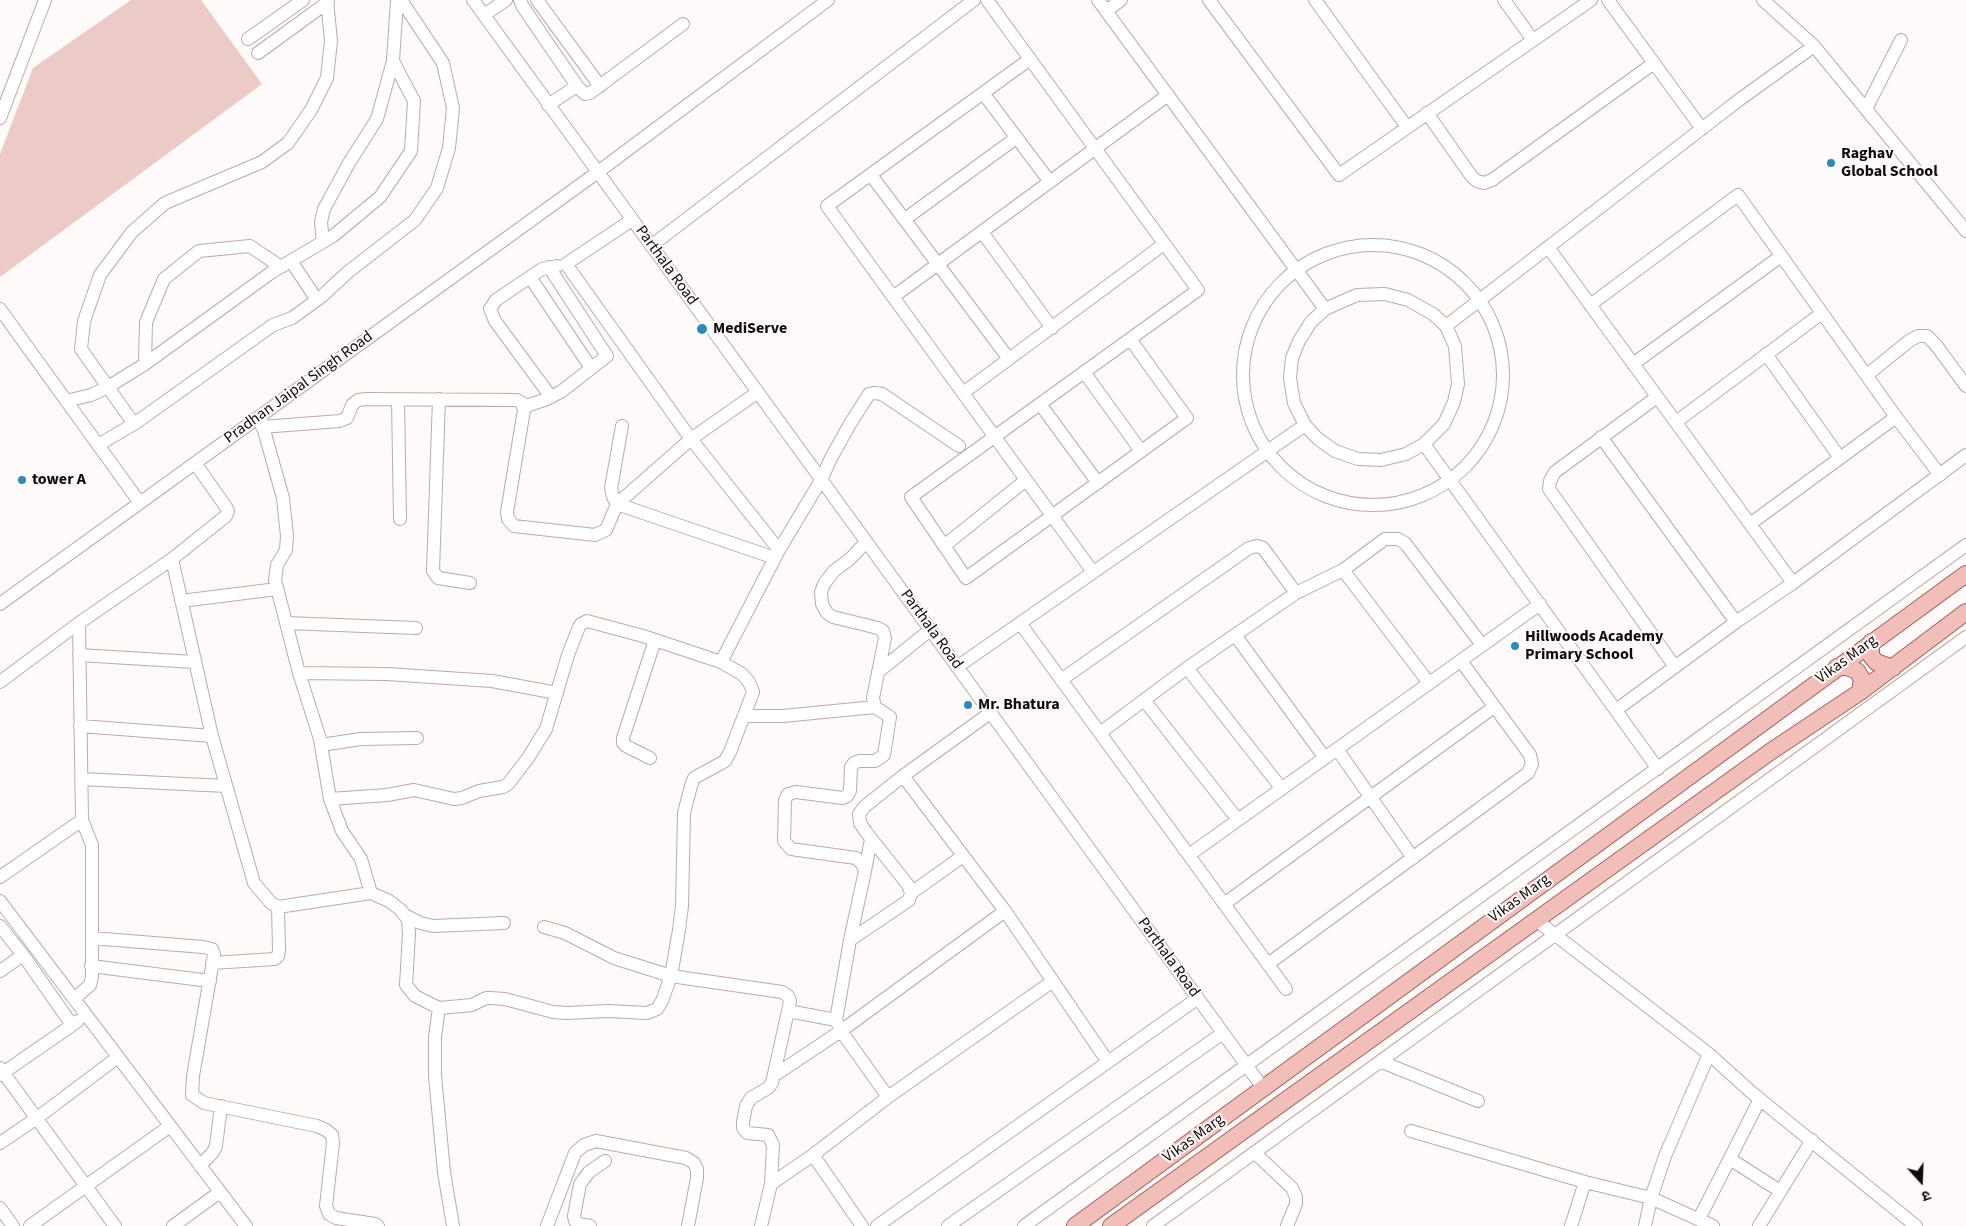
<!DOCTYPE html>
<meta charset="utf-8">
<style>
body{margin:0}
#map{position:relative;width:1966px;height:1226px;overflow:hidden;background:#fefaf9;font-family:"Source Sans 3","Noto Sans Devanagari",sans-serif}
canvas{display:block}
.north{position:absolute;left:1896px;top:1156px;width:50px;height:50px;-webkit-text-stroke:4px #fefaf9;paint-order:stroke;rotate:160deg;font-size:14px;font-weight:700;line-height:20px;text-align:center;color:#110b0a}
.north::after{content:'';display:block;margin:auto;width:18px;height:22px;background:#110b0a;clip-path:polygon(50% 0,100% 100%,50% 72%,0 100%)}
</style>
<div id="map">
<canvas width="1966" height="1226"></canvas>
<div class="north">उ</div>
</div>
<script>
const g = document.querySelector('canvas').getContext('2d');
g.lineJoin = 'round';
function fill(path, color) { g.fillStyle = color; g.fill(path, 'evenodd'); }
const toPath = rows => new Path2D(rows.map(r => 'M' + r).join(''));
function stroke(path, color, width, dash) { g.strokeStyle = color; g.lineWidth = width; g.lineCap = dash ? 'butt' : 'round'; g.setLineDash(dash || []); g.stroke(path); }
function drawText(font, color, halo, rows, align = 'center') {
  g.font = font + ' "Source Sans 3",sans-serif'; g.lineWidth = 4; g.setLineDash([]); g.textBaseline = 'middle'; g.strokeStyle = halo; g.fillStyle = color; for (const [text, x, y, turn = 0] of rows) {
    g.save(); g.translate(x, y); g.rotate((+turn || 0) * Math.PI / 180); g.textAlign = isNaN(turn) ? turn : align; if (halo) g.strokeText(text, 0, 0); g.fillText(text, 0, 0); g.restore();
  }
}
fill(toPath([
 [131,0,201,0,262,84,0,277,0,154,33,68]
]), '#eccac7');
const minor = toPath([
 [327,0,331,41,327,78,311,110,288,143,262,162,165,203,132,232,100,275,84,321,81,349,134,424,273,325,292,318,321,297,348,272,415,220,437,188,449,148,453,108,443,63,401,0],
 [473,0,1263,1088],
 [520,0,523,7,577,86,585,94,590,93,683,24],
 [537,0,600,86],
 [987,0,1198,290,911,497,966,578,1187,418,1130,339],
 [1098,0,1325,309],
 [1209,0,1339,175,1591,0],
 [1315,0,1407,127],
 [1504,0,1533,40],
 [1608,0,1702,129],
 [1763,0,1814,46,1966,231],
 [1106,11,1121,0],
 [484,15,506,0],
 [248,39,303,0],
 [258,53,328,2],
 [1030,59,827,206,1093,572],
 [983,93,1050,182],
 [548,105,577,86],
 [1866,109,1901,40],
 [1427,113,1472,177,1477,181,1484,183,1492,180,1654,63],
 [0,118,45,0],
 [871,175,1009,359],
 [905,219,1016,138],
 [632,220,566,264,691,439,779,550],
 [982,232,1052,328],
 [323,242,321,222,324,209,349,163,377,119,393,61],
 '1243 375a130 130 0 1 1 260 0a130 130 0 1 1-260 0Z',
 [651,246,974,0],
 [1548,247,1793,583],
 [291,261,317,300],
 [530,277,591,368],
 [1385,294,1408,300,1433,314,1446,326,1455,346,1458,384,1454,402,1444,424,1424,444,1406,454,1381,460,1358,459,1335,451,1318,439,1305,425,1294,403,1290,378,1292,358,1299,341,1311,322,1325,309,1357,295,1385,294],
 [893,297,1168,95],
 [1590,305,1738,195,1896,417,1940,475],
 [0,309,140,503],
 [1446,326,1739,100,1814,46],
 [1766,354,1840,458],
 [145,364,146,322,164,279,199,251,250,246,281,267],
 [1633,364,1781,256],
 [1084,372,1141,451],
 [1867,375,1909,341,1918,336,1927,336,1936,345,1966,386],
 [963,393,1164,244],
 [551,397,495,321,490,309,496,300,542,269,557,266],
 [1657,397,1555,472,1550,481,1549,489,1675,667],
 [398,399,400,519],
 [439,399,433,571,438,578,470,583],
 [66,401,91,395,108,387,145,364,272,272,333,236,380,197,411,151,414,101,393,61,397,0],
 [1040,404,1098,483],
 [523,407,547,399,562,391,607,356,549,267],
 [260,416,283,498,287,536,286,550,277,565,275,580,299,673,320,739,330,799,342,831,361,859,371,893,389,901,401,910,408,920,409,934,406,985,415,996,439,1008,435,1037,435,1076,444,1172,453,1226],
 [1676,422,1822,313],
 [622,426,611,488,613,497,617,504,775,558],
 [262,427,340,421,347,418,352,405,358,400,366,399,517,400,522,403,524,410,507,512,508,519,514,526,595,535,606,530,617,504,691,439,758,392],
 [1601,437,1736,622],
 [1424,444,1658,769],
 [98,445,134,424],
 [1750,524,1896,417],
 [866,542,850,559,834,571,824,584,821,592,822,604,827,613,833,617,878,628,883,631,885,638,873,698,875,707,890,717,884,755,875,761,859,761,854,763,851,767,850,791,847,796,843,798,796,792,788,794,785,800,784,841,791,849,856,858,862,864,865,871,850,940,836,1020,841,1031,888,1097],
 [944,546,1026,480],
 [172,559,212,736,254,883,271,903,278,907,371,893],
 [1343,570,1429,683],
 [181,601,277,589],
 [0,604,598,172,828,0],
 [286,623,416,628],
 [1020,623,1286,989],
 [1235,635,1325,758],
 [79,655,194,662],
 [957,667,1305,425],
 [1187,668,1282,789],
 [878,672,930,630],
 [299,673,387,674,492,681,557,693],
 [1061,680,1249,548,1257,546,1263,548,1296,593],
 [0,682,79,623,172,559,226,516,228,511,226,507,195,463],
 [1144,700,1238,820],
 [1616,710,1736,622,1793,583,1966,455],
 [745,716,783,716,875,707],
 [80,726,212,736],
 [1100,733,1187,668,1296,593,1343,570,1385,539,1398,539,1405,543,1482,645],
 [321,745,361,739,417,738],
 [1337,749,1413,858],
 [650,758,626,746,623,743,623,738,655,640],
 [903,776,1005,911,1108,1062],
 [81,779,226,786],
 [330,799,387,795,414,790,454,799,462,798,479,791,503,787,508,784,528,758,546,729,568,655,579,627,581,624,587,621,643,636,721,662],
 [1189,855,1540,604],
 [865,871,871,839],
 [0,877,82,820],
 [911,893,963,856],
 [0,901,246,1226],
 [1224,904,1494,707],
 [403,914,420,923,433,926,504,923],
 [1536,920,1709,1054,1751,1092,1916,1226],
 [0,926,23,955,72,1025],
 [544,927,565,933,614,958,671,976,782,992,788,996,790,1001,788,1011,772,1083,768,1088,751,1098,746,1106,743,1122,743,1128,747,1133,768,1135,773,1145,771,1184,761,1226],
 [92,938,203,947,212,949,214,955,193,1076,192,1095,204,1103,317,1126,326,1130,332,1135,333,1143,326,1206,329,1214,336,1218,375,1224,378,1226],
 [850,940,899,907,909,900,911,893,908,885,866,832,860,823,859,814,864,807,903,776,990,713],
 [212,963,275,959,278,956,279,950,278,907],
 [1268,964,1528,773,1532,764,1530,755,1461,661],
 [91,966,210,981],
 [0,971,23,955],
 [74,999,90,985,92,977,92,845,82,820,79,623],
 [439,1008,472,1005,486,998,490,998,505,999,553,1012,567,1013,608,1011,647,1013,657,1009,662,1001,671,976,679,930,682,906,684,813,691,786,694,778,725,761,730,752,753,692,749,682,742,674,721,662,779,550,821,480,831,458,850,424,869,394,875,393,882,394,959,446],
 [788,1011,836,1020],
 [1382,1062,1478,1101],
 [0,1068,115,1226],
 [0,1075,78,1021],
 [775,1075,841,1031,1005,911],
 [1411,1131,1585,1182,1651,1198,1713,1226],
 [0,1143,37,1118,118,1057],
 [1255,1153,1292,1188,1296,1197,1296,1204,1287,1226],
 [813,1155,862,1226],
 [1730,1159,1780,1191],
 [200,1166,213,1152,216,1146,221,1106],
 [771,1184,813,1155,888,1097,1053,981],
 [0,1208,13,1226],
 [1699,1219,1760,1099],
 [30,1226,170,1126],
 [173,1226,220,1192],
 [547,1226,575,1153,584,1145,596,1141,686,1158,694,1163,697,1169,697,1178,688,1226],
 [590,1226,579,1224,575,1221,574,1216,580,1184,589,1172,605,1161],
 [877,1226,1198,998],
 [948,1226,1223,1033],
 [1024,1226,1966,545],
 [1153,1226,1966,637],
 [1571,1226,1585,1182],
 [1645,1226,1651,1198,1665,1156,1709,1054],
 [1759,1226,1812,1140]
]);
const major = toPath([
 [1871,642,1871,656,1876,662,1893,668],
 [1837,667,1847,667,1857,671,1862,679,1860,692],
 [1075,1226,1966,574],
 [1111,1226,1770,752,1860,692,1966,612]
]);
stroke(minor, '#beaaa8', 14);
stroke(major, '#9c635e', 18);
stroke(minor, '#fff', 12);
stroke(major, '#f1beba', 16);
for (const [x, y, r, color] of [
 [1831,163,5,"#2e89b6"],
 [702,329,6,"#2e89b6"],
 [22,480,5,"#2e89b6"],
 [1515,646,5,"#2e89b6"],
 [968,705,5,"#2e89b6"]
]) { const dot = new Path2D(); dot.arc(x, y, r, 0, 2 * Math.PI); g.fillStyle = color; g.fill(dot); stroke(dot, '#fefaf9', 2); }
drawText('bold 16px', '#110b0a', '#fefaf9', [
 ["Raghav",1841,154],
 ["Global School",1841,172],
 ["MediServe",713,329],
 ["tower A",32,480],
 ["Hillwoods Academy",1525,637],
 ["Primary School",1525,655],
 ["Mr. Bhatura",978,705]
], 'left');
drawText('16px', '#110b0a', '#fefaf9', [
 ["Parthala Road",666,266,54],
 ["Pradhan Jaipal Singh Road",299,388,-36],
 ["Parthala Road",931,630,54],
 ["Vikas Marg",1847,660,-36],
 ["Vikas Marg",1520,899,-36],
 ["Parthala Road",1168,958,54],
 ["Vikas Marg",1194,1139,-36]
]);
</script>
